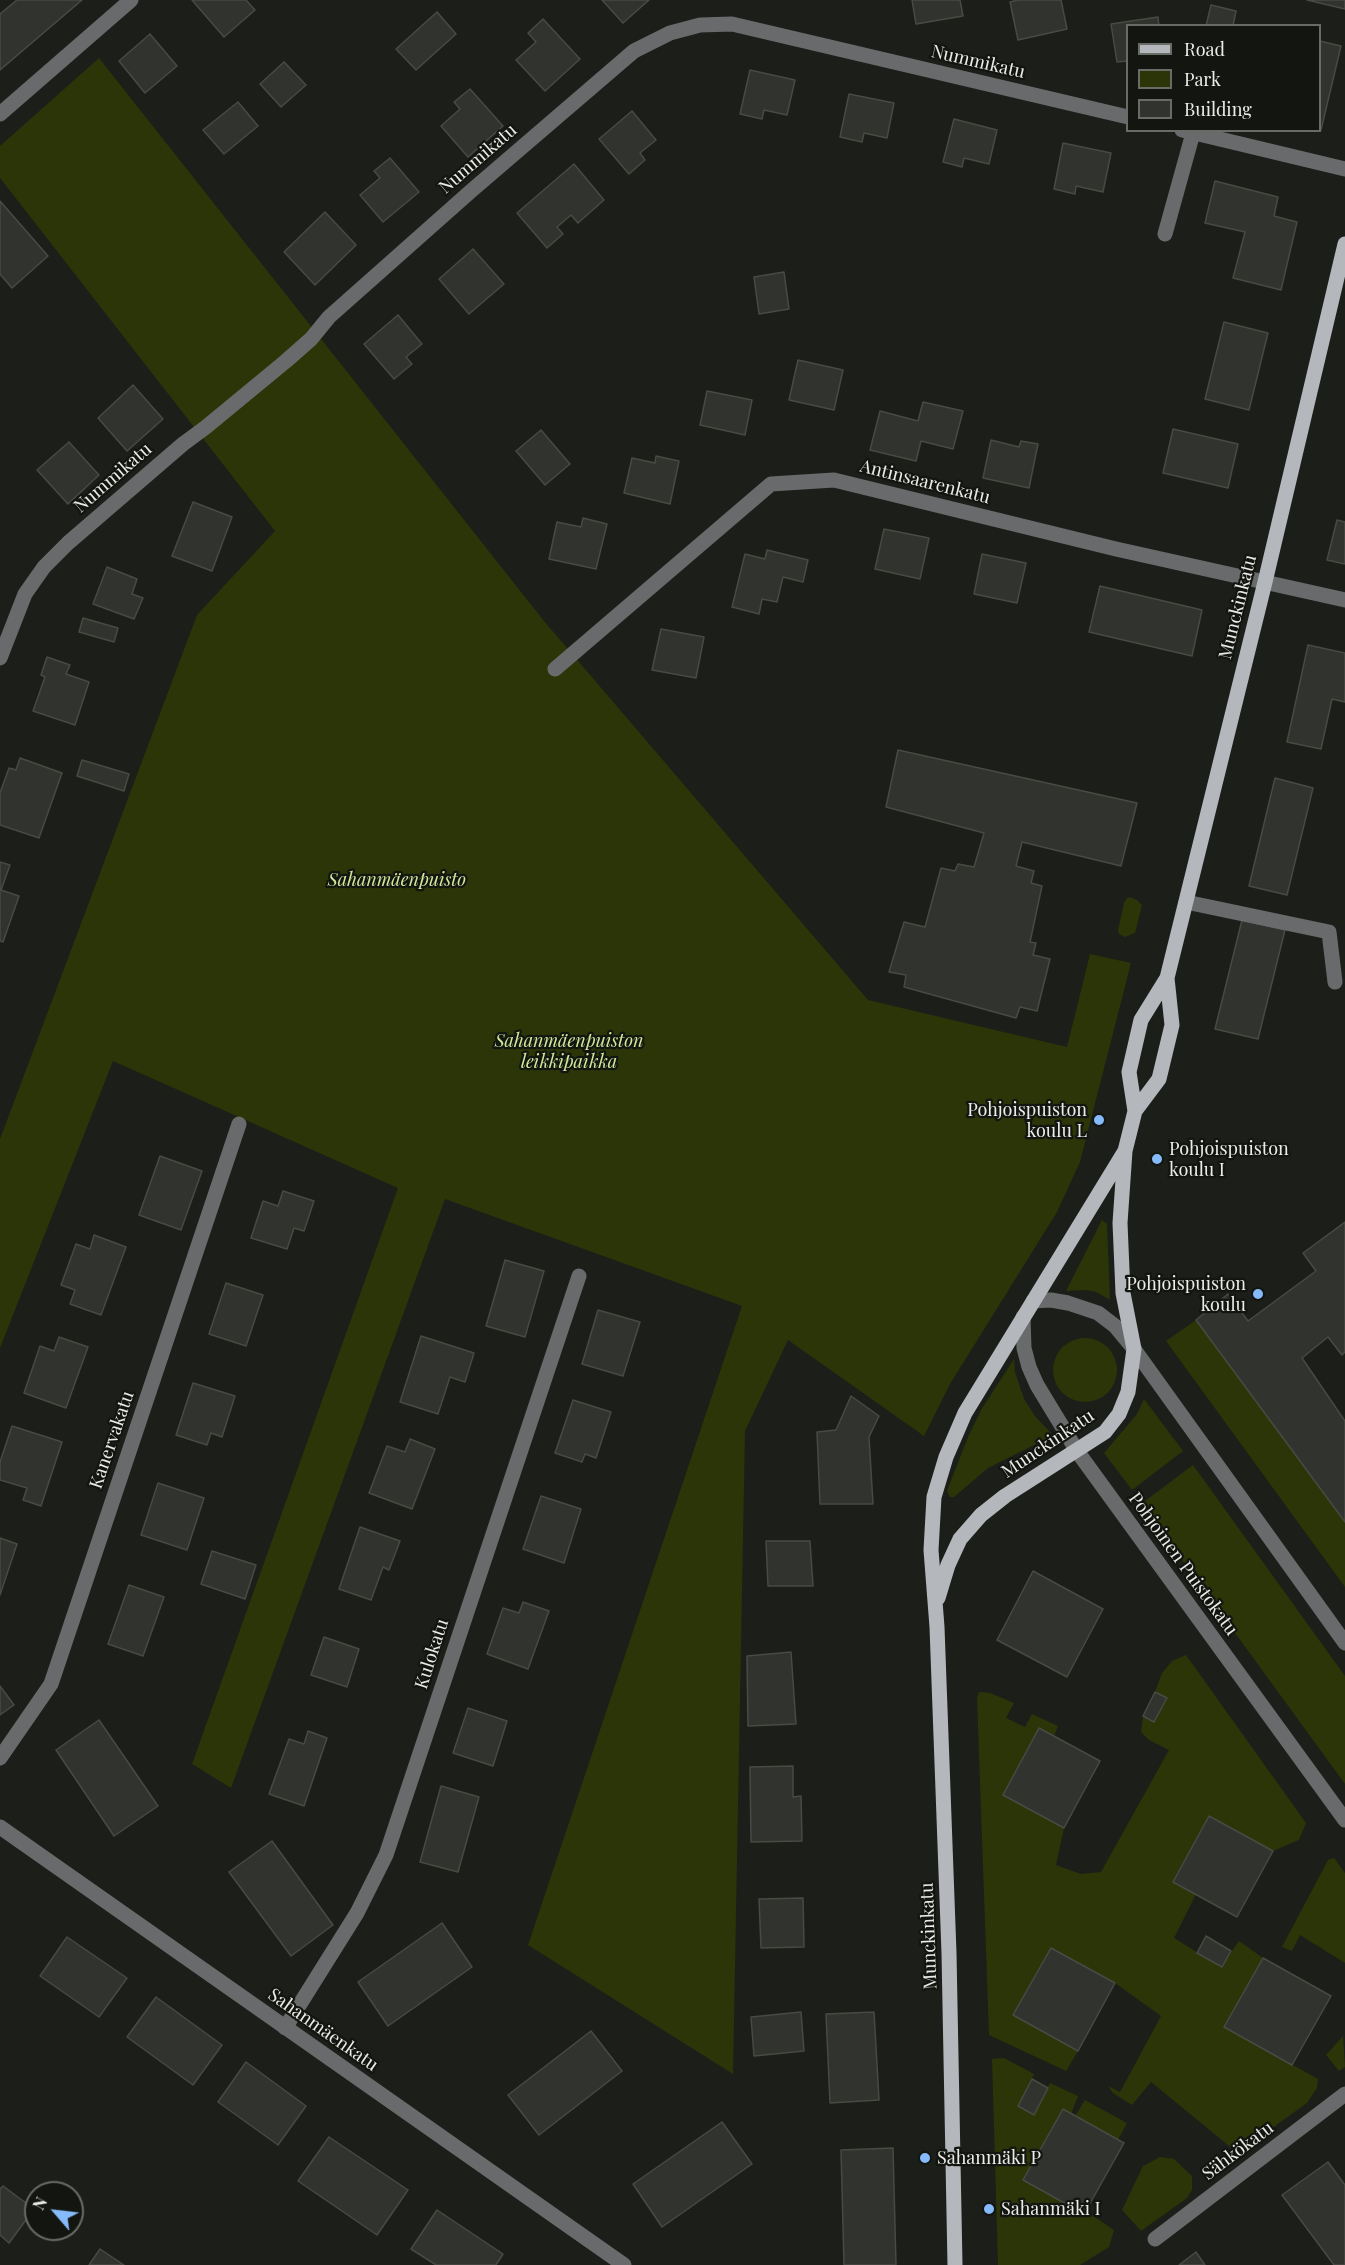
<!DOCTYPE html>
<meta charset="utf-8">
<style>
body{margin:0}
#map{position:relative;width:1345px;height:2265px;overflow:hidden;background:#1c1e19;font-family:"Playfair Display",serif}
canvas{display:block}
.legend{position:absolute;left:1126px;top:24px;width:195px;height:108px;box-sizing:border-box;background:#131510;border:2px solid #696b67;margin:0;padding:8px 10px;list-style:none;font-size:18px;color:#ebece9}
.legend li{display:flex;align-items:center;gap:12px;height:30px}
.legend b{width:30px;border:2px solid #696b67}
.north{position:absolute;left:24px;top:2181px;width:60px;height:60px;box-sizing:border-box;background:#131510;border:2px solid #696b67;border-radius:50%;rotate:298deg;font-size:16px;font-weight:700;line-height:24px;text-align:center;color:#ebece9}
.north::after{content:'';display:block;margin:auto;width:21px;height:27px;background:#86bbfb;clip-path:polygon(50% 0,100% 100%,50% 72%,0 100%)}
</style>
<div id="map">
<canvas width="1345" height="2265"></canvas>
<ul class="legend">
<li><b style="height:8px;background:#b4b8bd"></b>Road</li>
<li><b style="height:16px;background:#2b3508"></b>Park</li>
<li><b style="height:16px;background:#31332e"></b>Building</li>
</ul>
<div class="north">N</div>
</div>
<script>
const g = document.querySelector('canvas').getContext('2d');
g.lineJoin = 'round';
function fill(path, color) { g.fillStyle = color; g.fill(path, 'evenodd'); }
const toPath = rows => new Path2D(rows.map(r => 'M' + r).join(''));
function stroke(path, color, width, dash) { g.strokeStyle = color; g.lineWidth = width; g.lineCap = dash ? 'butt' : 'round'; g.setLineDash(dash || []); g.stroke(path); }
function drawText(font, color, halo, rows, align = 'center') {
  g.font = font + ' "Playfair Display",serif'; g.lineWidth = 4.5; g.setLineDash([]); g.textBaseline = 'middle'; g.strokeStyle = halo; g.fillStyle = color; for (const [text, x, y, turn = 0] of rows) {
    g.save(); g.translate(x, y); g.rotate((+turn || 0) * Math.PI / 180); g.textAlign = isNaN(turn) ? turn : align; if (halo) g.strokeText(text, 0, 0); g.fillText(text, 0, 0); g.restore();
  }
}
fill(toPath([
 [99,58,544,621,868,1000,1067,1047,1090,954,1131,963,1080,1162,1057,1212,950,1384,924,1436,788,1340,745,1431,733,2074,528,1945,742,1306,445,1199,231,1788,192,1764,398,1188,113,1061,0,1348,0,1139,197,615,275,531,0,178,0,146],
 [1130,897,1137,900,1142,905,1135,933,1125,937,1119,934,1118,930,1124,903,1127,898],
 [1102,1220,1107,1224,1110,1300,1096,1292,1086,1290,1066,1291],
 [1196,1320,1345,1522,1345,1587,1166,1341],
 '1053 1370a32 32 0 1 1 64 0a32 32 0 1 1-64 0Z',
 [1014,1359,1015,1372,1024,1399,1035,1416,1051,1433,1050,1437,988,1468,954,1497,950,1497,947,1491,968,1437,981,1410],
 [1144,1399,1183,1451,1132,1490,1104,1453,1137,1414],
 [1193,1465,1345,1676,1345,1784,1141,1504],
 [1186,1655,1306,1823,1299,1840,1273,1851,1209,1816,1173,1881,1196,1894,1174,1938,1221,1967,1239,1941,1263,1958,1225,2027,1318,2079,1317,2088,1307,2103,1214,2170,1234,2150,1151,2082,1132,2105,1113,2093,1108,2086,1120,2092,1161,2016,1115,1983,1051,1948,1014,2015,1078,2051,1066,2071,989,2035,977,1698,979,1692,990,1693,1014,1703,1006,1718,1025,1727,1032,1714,1058,1726,1054,1736,1039,1729,1003,1795,1064,1828,1056,1865,1081,1874,1101,1872,1169,1750,1149,1740,1141,1732,1143,1716,1154,1722,1167,1699,1155,1692,1162,1673,1172,1661],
 [1334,1858,1345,1873,1345,1963,1300,1935,1292,1951,1282,1947,1328,1860],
 [1343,2036,1345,2067,1339,2071,1326,2055],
 [1004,2058,1034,2074,1018,2106,1034,2114,1050,2083,1078,2096,1071,2114,1062,2110,1023,2180,1083,2214,1086,2211,1114,2230,1109,2247,1080,2265,998,2265,992,2059],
 [1085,2100,1127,2123,1118,2140,1075,2116],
 [1160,2157,1174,2159,1192,2176,1192,2190,1187,2198,1141,2231,1122,2210,1143,2166]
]), '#2b3508');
const building = toPath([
 [17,0,82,0,0,70,0,14,17,0],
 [192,0,246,0,255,10,224,37,192,0],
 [602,0,649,0,623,23,602,0],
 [912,0,960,0,963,16,916,24,912,0],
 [1018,0,1061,0,1067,29,1018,40,1010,2,1018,0],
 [1307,0,1345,0,1345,9,1307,0],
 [1211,5,1236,11,1233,26,1206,26,1211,5],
 [437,12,456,34,416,70,396,49,437,12],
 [1158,17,1159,26,1128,26,1128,61,1117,62,1111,24,1158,17],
 [543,19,580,59,545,91,516,60,536,42,528,33,543,19],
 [150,34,177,66,145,93,119,61,150,34],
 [1320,41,1341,46,1321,130,1320,130,1320,41],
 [284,62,306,85,281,107,260,84,284,62],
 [750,70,795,80,787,115,764,110,762,119,740,114,750,70],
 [470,89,503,126,468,157,441,126,460,109,454,102,470,89],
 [849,94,894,103,887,138,864,133,862,142,840,137,849,94],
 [238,102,258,126,224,154,203,130,238,102],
 [632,111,656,140,640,153,645,160,629,174,599,139,632,111],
 [954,119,997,130,989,164,964,158,962,167,943,162,954,119],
 [1063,143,1111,153,1103,192,1076,186,1075,194,1054,189,1063,143],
 [390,158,419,192,383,222,360,195,380,178,374,171,390,158],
 [574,164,604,200,578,223,571,215,557,227,563,234,547,248,517,213,574,164],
 [1215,181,1278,197,1274,216,1297,222,1281,290,1233,278,1245,232,1205,223,1215,181],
 [0,201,48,256,12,288,0,274,0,201],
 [325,212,356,245,315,285,284,252,325,212],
 [473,249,504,284,469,314,439,279,473,249],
 [784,272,789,309,759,314,754,277,784,272],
 [398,315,422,344,406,357,412,364,394,379,364,344,398,315],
 [1224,322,1268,333,1249,410,1205,399,1224,322],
 [798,360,843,370,834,410,789,400,798,360],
 [133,385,163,419,127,451,98,418,133,385],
 [707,391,752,400,745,435,700,425,707,391],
 [923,402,963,411,953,449,921,441,916,461,870,450,880,411,918,421,923,402],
 [1173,429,1238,444,1228,488,1163,473,1173,429],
 [541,430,570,464,545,485,516,451,541,430],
 [991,440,1019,447,1021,441,1038,444,1029,488,983,478,991,440],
 [69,442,99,475,68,504,37,470,69,442],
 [656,456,679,461,670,504,624,493,632,458,655,463,656,456],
 [193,502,232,517,212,571,172,556,193,502],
 [583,518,607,524,596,569,549,559,557,522,581,527,583,518],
 [1337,520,1345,522,1345,564,1327,560,1337,520],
 [884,529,929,538,920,579,875,569,884,529],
 [767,550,808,560,803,582,783,577,777,602,762,599,759,614,732,607,745,554,765,559,767,550],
 [982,554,1026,563,1017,603,974,594,982,554],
 [107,567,137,579,132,594,143,598,134,619,93,604,107,567],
 [1100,586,1202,610,1192,656,1089,632,1100,586],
 [83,618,118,628,114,642,79,632,83,618],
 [661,629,704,637,696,678,652,670,661,629],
 [1308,645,1345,653,1345,702,1332,699,1321,749,1287,742,1308,645],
 [47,657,70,665,66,674,89,682,75,725,33,711,45,677,41,675,47,657],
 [898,750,1137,803,1121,866,1022,842,1016,866,1034,871,1031,883,1042,886,1030,942,1036,943,1033,955,1050,959,1037,1011,1020,1007,1016,1018,904,987,906,975,889,972,904,922,925,927,941,868,955,871,958,864,974,867,984,833,886,807,898,750],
 [20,758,62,773,39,838,0,825,0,793,9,768,16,770,20,758],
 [82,760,129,774,124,791,77,776,82,760],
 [1275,778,1313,788,1287,895,1249,886,1275,778],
 [0,862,10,865,1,890,19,896,3,942,0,941,0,862],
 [1242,920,1285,930,1258,1039,1215,1029,1242,920],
 [160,1156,202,1171,181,1230,139,1215,160,1156],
 [283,1191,314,1201,304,1231,294,1228,287,1249,251,1238,263,1201,278,1206,283,1191],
 [1345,1222,1345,1352,1342,1355,1328,1337,1302,1358,1345,1421,1345,1522,1196,1320,1228,1294,1248,1321,1316,1271,1303,1253,1345,1222],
 [94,1235,126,1247,101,1315,70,1304,75,1290,61,1285,76,1244,90,1249,94,1235],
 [505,1260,544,1271,525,1337,486,1326,505,1260],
 [226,1283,263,1295,246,1346,209,1334,226,1283],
 [598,1310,640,1322,623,1376,582,1364,598,1310],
 [421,1336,474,1353,465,1382,450,1377,438,1414,400,1402,421,1336],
 [59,1337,88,1347,66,1408,24,1393,40,1346,54,1351,59,1337],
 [193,1383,235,1396,222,1437,211,1433,207,1445,176,1435,193,1383],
 [851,1396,879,1416,869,1437,873,1504,820,1504,817,1432,836,1430,851,1396],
 [573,1400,611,1412,596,1458,585,1454,582,1462,555,1453,573,1400],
 [12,1426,62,1442,41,1506,23,1500,27,1488,0,1480,0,1462,12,1426],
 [410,1439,435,1449,412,1509,369,1493,387,1446,405,1452,410,1439],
 [158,1483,204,1498,187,1550,141,1535,158,1483],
 [541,1496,581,1509,564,1563,523,1549,541,1496],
 [360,1527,400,1541,389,1570,383,1567,371,1600,339,1589,360,1527],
 [0,1538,17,1544,0,1595,0,1538],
 [766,1541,810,1541,813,1586,768,1586,766,1541],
 [212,1551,256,1565,245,1599,201,1584,212,1551],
 [1033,1571,1103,1609,1067,1677,997,1640,1033,1571],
 [129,1585,164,1597,143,1656,108,1644,129,1585],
 [523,1602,549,1611,528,1669,487,1654,503,1608,519,1613,523,1602],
 [324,1637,359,1649,347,1687,311,1675,324,1637],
 [791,1652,796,1724,748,1726,747,1656,791,1652],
 [0,1686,14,1705,0,1715,0,1686],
 [1155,1692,1167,1698,1154,1722,1143,1716,1155,1692],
 [468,1708,507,1721,493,1766,453,1753,468,1708],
 [99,1720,158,1806,114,1836,56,1750,99,1720],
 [1039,1728,1100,1761,1064,1828,1003,1795,1039,1728],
 [308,1731,327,1738,304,1806,269,1794,289,1739,304,1744,308,1731],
 [793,1766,793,1797,801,1796,802,1841,751,1842,750,1767,793,1766],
 [441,1786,479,1797,458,1872,420,1862,441,1786],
 [1209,1816,1273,1851,1237,1917,1173,1882,1209,1816],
 [272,1841,333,1925,291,1956,229,1872,272,1841],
 [803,1898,804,1947,761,1948,759,1899,803,1898],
 [442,1923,472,1967,388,2026,358,1982,442,1923],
 [1206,1936,1231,1951,1222,1967,1197,1953,1206,1936],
 [67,1937,127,1978,99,2017,40,1976,67,1937],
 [1051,1948,1115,1983,1078,2051,1013,2015,1051,1948],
 [1263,1958,1331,1996,1292,2065,1224,2027,1263,1958],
 [156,1997,222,2045,193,2085,127,2037,156,1997],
 [801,2012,804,2051,754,2056,751,2017,801,2012],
 [874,2012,879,2100,830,2103,826,2014,874,2012],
 [591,2031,622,2071,539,2135,508,2095,591,2031],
 [246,2062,306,2106,278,2145,218,2102,246,2062],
 [1032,2079,1048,2088,1034,2115,1018,2106,1032,2079],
 [1063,2109,1124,2143,1084,2214,1023,2180,1063,2109],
 [722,2122,752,2164,662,2227,633,2184,722,2122],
 [329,2137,408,2190,377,2235,298,2181,329,2137],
 [893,2148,896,2265,844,2265,841,2150,893,2148],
 [1328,2162,1345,2185,1345,2265,1334,2265,1282,2195,1328,2162],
 [3,2186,34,2209,9,2243,0,2235,0,2189,3,2186],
 [437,2210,503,2254,496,2265,436,2265,411,2249,437,2210],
 [100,2249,124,2265,89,2265,100,2249],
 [1196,2252,1205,2265,1179,2265,1196,2252]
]);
fill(building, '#31332e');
stroke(building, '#484a44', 1.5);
stroke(toPath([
 [0,114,131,0],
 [1182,130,1345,169],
 [1165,234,1193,133],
 [0,658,25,594,44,567,68,543,183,444,206,427,286,361,311,339,329,317,471,191,634,51,670,33,700,25,732,24,1128,117],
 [555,669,771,484,834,480,1116,549,1345,600],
 [1186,902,1329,932,1335,982],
 [1033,1301,1051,1300,1068,1303,1098,1313,1115,1326,1134,1349,1345,1643],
 [1023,1317,1024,1348,1029,1367,1037,1385,1077,1451,1345,1820],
 [0,1758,51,1684,239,1124],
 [0,1827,624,2265],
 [285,2028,357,1913,386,1855,579,1276],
 [1155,2239,1345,2094]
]), '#686a6c', 15);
stroke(toPath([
 [1135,1111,1129,1072,1141,1020,1167,978,1265,582,1345,244],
 [938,1598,948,1565,960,1539,981,1515,1005,1496,1105,1432,1119,1414,1128,1392,1134,1349,1123,1293,1120,1223,1125,1151,1135,1111,1159,1079,1172,1025,1167,978],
 [955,2265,949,1953,937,1627,931,1550,934,1497,946,1457,965,1413,1125,1151]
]), '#b4b8bd', 15);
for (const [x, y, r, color] of [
 [1099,1120,6,"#86bbfb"],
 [1157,1159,6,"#86bbfb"],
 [1258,1294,6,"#86bbfb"],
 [925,2158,6,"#86bbfb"],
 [989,2209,6,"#86bbfb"]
]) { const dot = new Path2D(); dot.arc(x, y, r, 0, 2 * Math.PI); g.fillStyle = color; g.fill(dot); stroke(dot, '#131510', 2); }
drawText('18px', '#ebece9', '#131510', [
 ["Nummikatu",978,62,13],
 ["Nummikatu",478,159,-41],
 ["Nummikatu",113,478,-41],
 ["Antinsaarenkatu",925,482,14],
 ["Munckinkatu",1238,607,-76],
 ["Kanervakatu",112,1440,-71],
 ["Munckinkatu",1048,1444,-34],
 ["Pohjoinen Puistokatu",1183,1564,54],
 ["Kulokatu",432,1654,-72],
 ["Munckinkatu",929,1936,-92],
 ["Sahanmäenkatu",323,2030,35],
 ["Sähkökatu",1238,2151,-37]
]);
drawText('italic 18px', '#d2e99a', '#131510', [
 ["Sahanmäenpuisto",397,880],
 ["Sahanmäenpuiston",569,1041],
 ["leikkipaikka",569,1062]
]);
drawText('18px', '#ebece9', '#131510', [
 ["Pohjoispuiston",1087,1110,"right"],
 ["koulu L",1087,1131,"right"],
 ["Pohjoispuiston",1169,1149],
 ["koulu I",1169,1170],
 ["Pohjoispuiston",1246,1284,"right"],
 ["koulu",1246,1305,"right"],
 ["Sahanmäki P",937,2158],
 ["Sahanmäki I",1001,2209]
], 'left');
</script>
